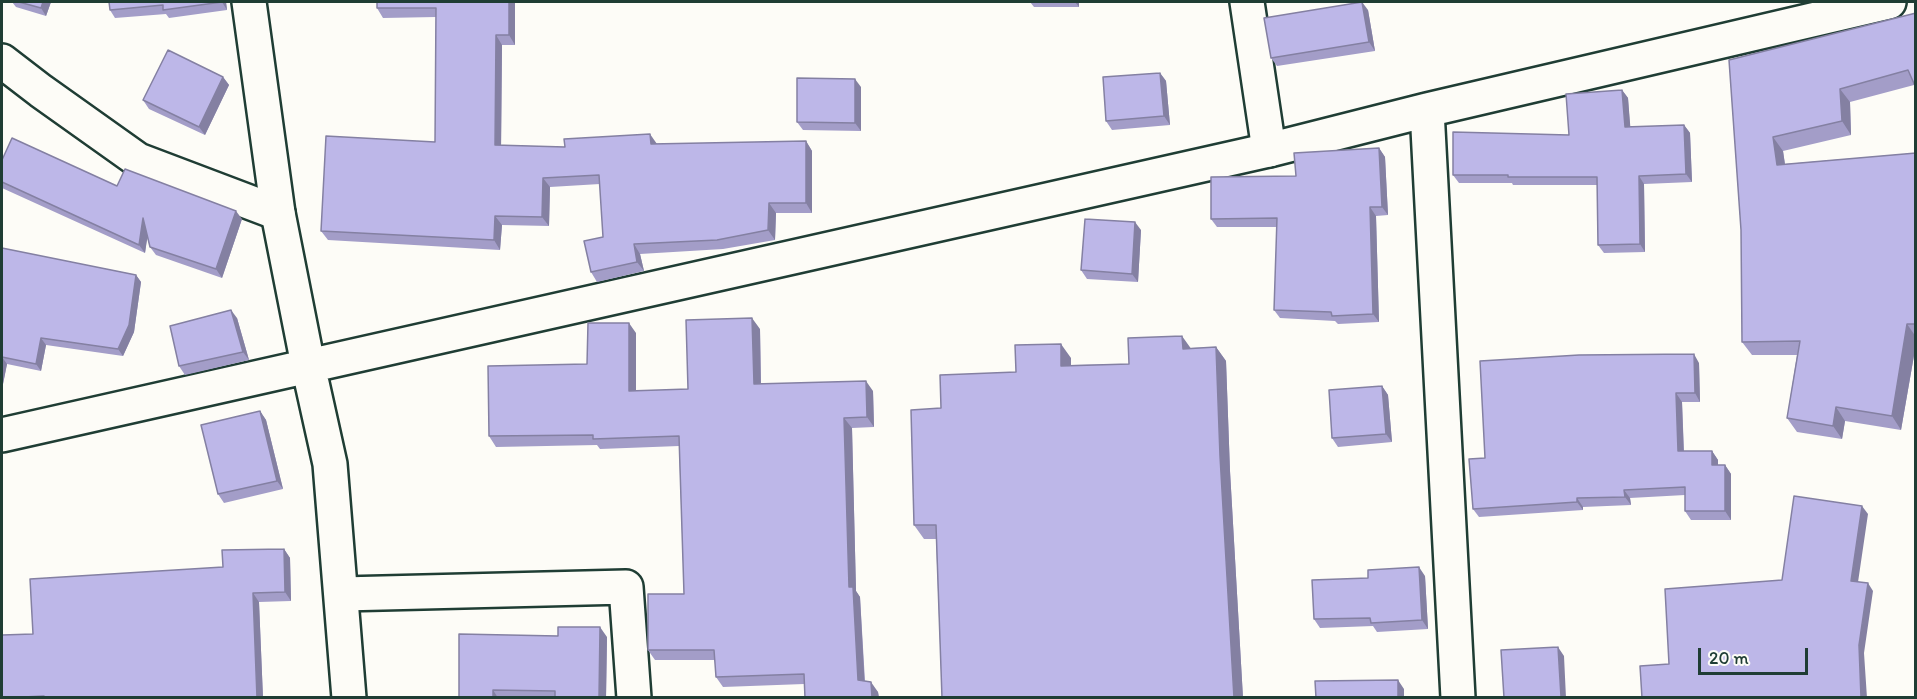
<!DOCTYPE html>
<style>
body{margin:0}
#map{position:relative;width:1917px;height:699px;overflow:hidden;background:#fdfcf7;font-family:Itim,sans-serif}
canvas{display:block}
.frame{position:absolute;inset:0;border:3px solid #1f3d34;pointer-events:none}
.scale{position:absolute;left:1698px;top:648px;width:110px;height:27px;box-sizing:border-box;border:3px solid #1f3d34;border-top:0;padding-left:8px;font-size:18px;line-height:21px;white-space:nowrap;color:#1f3d34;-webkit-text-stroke:4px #fdfcf7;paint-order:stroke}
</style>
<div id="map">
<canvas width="1917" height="699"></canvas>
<div class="frame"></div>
<div class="scale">20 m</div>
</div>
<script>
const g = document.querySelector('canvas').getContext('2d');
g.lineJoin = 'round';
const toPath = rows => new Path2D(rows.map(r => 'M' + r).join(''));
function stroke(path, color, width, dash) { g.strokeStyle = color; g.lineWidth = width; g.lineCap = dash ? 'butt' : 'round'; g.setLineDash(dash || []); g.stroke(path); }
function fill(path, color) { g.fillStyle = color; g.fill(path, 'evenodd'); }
const minor = toPath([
 [1247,2,1269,150],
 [2,61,41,91,138,160,278,213],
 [342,594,626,587,634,698]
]);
const tertiary = toPath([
 [249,2,278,213,308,365,330,464,349,698],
 [1427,110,1458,698],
 [2,435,1269,150,1427,110,1889,2]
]);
stroke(minor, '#1f3d34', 38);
stroke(tertiary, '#1f3d34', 38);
stroke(minor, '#fdfcf7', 33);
stroke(tertiary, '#fdfcf7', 33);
fill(toPath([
 [12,2,51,2,46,16,16,7],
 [109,2,226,2,227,10,169,18,166,14,115,18,110,10],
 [515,2,515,45,502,45,501,145,565,147,806,141,812,151,812,213,776,213,775,240,723,249,640,254,644,271,597,282,591,272,603,237,600,184,550,187,549,226,502,225,500,250,328,240,321,231,435,142,436,17,383,18,377,8],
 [1030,2,1079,2,1079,7,1034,7],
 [1368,10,1375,51,1277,66,1271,58],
 [1916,13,1914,85,1850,102,1851,135,1783,151,1785,164,1916,153,1916,344,1901,430,1845,421,1842,439,1797,432,1787,418,1797,355,1752,355,1742,342,1741,230,1729,60],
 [1160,73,1166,81,1170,125,1112,130,1106,121],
 [223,77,229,85,205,135,149,109,143,100],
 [861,87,861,131,803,130,797,122],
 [1622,90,1628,98,1630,127,1684,125,1690,133,1692,182,1644,184,1645,252,1604,253,1598,245,1597,185,1513,185,1512,183,1459,183,1453,175,1569,135],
 [1379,148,1385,157,1388,215,1376,216,1379,322,1338,324,1335,321,1280,318,1274,310,1277,227,1217,227,1211,219,1296,176],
 [2,160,117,186,242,219,222,278,156,255,150,247,147,237,145,253,2,188],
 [1141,230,1138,282,1087,279,1081,270],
 [2,248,136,275,141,282,134,332,123,356,46,345,41,371,7,364,2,389],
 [237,318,249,360,185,375,179,366],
 [760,329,761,383,873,391,874,427,852,428,856,591,860,597,865,681,878,692,879,698,805,698,804,684,723,687,716,677,715,660,655,660,648,650,684,594,679,446,600,449,597,445,496,447,489,436,587,364,636,333,636,391,688,389],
 [1216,347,1226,361,1230,471,1243,698,942,698,936,539,924,539,914,525,941,408,1016,372,1071,358,1071,365,1129,364,1191,348],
 [1699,363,1700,402,1682,402,1684,451,1712,451,1718,460,1718,465,1725,465,1731,474,1731,520,1691,520,1685,511,1685,495,1630,498,1631,505,1583,507,1583,510,1479,517,1473,509,1485,458],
 [1382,386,1388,395,1392,442,1338,447,1332,438],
 [260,411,266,420,283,489,224,503,218,494],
 [284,549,290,558,291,601,259,602,263,698,2,698,33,634,223,567],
 [1425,576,1428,629,1377,632,1373,626,1320,628,1314,619,1368,578],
 [607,637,606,698,459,698]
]), '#a39dc8');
fill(toPath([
 [43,2,51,2,46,16,41,8],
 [222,2,226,2,227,10],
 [509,2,515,2,515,45,509,35],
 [1075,2,1079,2,1079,7],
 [1362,2,1368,10,1375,51,1369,42],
 [496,35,502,45,501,154,495,145],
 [1160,73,1166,81,1170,125,1164,116],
 [223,77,229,85,205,135,199,127],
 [855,79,861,87,861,131,855,123],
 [1840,89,1850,102,1851,135,1842,121],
 [1622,90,1628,98,1631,135,1625,127],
 [1684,125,1690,133,1692,182,1686,174],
 [650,134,657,144,657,154,651,144],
 [1773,137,1783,151,1787,179,1777,165],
 [806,141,812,151,812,213,806,203],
 [1379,148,1385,157,1388,215,1382,207],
 [1639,176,1644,184,1645,252,1640,244],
 [543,178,550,187,549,226,542,217],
 [769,203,776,213,775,240,768,230],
 [1370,207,1376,216,1379,322,1373,314],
 [236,211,242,219,222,278,216,269],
 [495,216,502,225,500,250,494,240],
 [143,218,149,227,145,253,139,245],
 [1135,222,1141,230,1138,282,1132,274],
 [634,244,640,254,644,271,637,262],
 [136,275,141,282,134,332,123,356,118,349],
 [231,310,237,318,249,360,243,352],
 [752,318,760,329,761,394,754,384],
 [629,323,636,333,636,401,629,391],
 [1907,324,1916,337,1916,344,1901,430,1892,416],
 [1182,336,1192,350,1183,349],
 [41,338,46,345,41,371,36,364],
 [1061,344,1071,358,1071,380,1061,366],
 [1216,347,1226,361,1230,471,1243,698,1234,698,1220,456],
 [1694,354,1699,363,1700,402,1695,393],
 [2,357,7,364,2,389],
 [866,381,873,391,874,427,867,417],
 [1382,386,1388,395,1392,442,1386,434],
 [1676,393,1682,402,1684,460,1678,451],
 [1836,407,1845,421,1842,439,1833,426],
 [260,411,266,420,283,489,277,481],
 [844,418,852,428,856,591,860,597,865,690,858,680,849,587],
 [1712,451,1718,460,1718,474,1712,465],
 [1725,465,1731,474,1731,520,1725,511],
 [1624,490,1630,498,1631,505,1625,497],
 [1577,498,1583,507,1583,510,1577,502],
 [1862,506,1868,514,1857,589,1851,581],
 [284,549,290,558,291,601,285,592],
 [1419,567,1425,576,1428,629,1422,620],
 [1868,583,1873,591,1864,653,1867,698,1861,698,1859,645],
 [253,593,259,602,263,698,257,698],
 [600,627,607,637,606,698,599,698],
 [1558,647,1564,656,1566,698,1561,698],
 [1398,680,1404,689,1404,698,1398,698],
 [871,682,878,692,879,698,872,698],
 [493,690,498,698,493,698]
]), '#8480a2');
const building = toPath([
 [19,2,43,2,41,8,19,2],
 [109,2,222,2,163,10,163,5,110,10,109,2],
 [377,2,509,2,509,35,496,35,495,145,565,147,564,139,650,134,651,144,806,141,806,203,769,203,768,230,717,240,634,244,637,262,591,272,584,241,603,237,599,175,543,178,542,217,495,216,494,240,321,231,326,136,435,142,436,8,377,8,377,2],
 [1362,2,1369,42,1271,58,1264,18,1362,2],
 [1916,13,1916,88,1908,70,1840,89,1842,121,1773,137,1777,165,1916,153,1916,324,1907,324,1892,416,1836,407,1833,426,1787,418,1800,341,1742,342,1741,230,1729,60,1916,13],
 [168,50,223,77,199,127,143,100,168,50],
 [1160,73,1164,116,1106,121,1103,77,1160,73],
 [797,78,855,79,855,123,797,122,797,78],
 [1622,90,1625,127,1684,125,1686,174,1639,176,1640,244,1598,245,1597,177,1508,177,1508,175,1453,175,1453,132,1569,135,1566,94,1622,90],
 [12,138,117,186,125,169,236,211,216,269,150,247,143,218,139,245,2,182,2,160,12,138],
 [1379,148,1382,207,1370,207,1373,314,1332,316,1331,312,1274,310,1277,218,1211,219,1211,177,1296,176,1294,153,1379,148],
 [1085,219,1135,222,1132,274,1081,270,1085,219],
 [2,248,136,275,129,325,118,349,41,338,36,364,2,357,2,360,2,248],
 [231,310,243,352,179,366,170,326,231,310],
 [752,318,754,384,866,381,867,417,844,418,849,587,853,587,858,680,871,682,872,698,805,698,804,674,716,677,714,650,648,650,648,594,684,594,679,436,593,439,593,435,489,436,488,366,587,364,588,323,629,323,629,391,688,389,686,320,752,318],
 [1182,336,1183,349,1216,347,1220,456,1234,698,942,698,936,525,914,525,911,410,941,408,940,375,1016,372,1015,345,1061,344,1061,366,1129,364,1128,338,1182,336],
 [1694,354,1695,393,1676,393,1678,451,1712,451,1712,465,1725,465,1725,511,1685,511,1685,487,1624,490,1625,497,1577,498,1577,502,1473,509,1469,459,1485,458,1480,361,1579,355,1694,354],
 [1382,386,1386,434,1332,438,1329,390,1382,386],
 [260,411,277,481,218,494,201,425,260,411],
 [1794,496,1862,506,1851,581,1868,583,1859,645,1861,698,1642,698,1640,666,1669,664,1665,589,1782,580,1794,496],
 [284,549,285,592,253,593,257,698,44,698,44,696,2,698,2,635,33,634,30,579,223,567,222,550,284,549],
 [1419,567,1422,620,1371,623,1370,618,1314,619,1312,580,1368,578,1368,570,1419,567],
 [558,627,600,627,599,698,555,698,555,691,493,690,493,698,459,698,459,634,558,636,558,627],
 [1558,647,1561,697,1504,698,1501,650,1558,647],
 [1398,680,1398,698,1316,698,1315,681,1398,680]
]);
fill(building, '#bdb7e8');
stroke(building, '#8480a2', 1.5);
</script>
